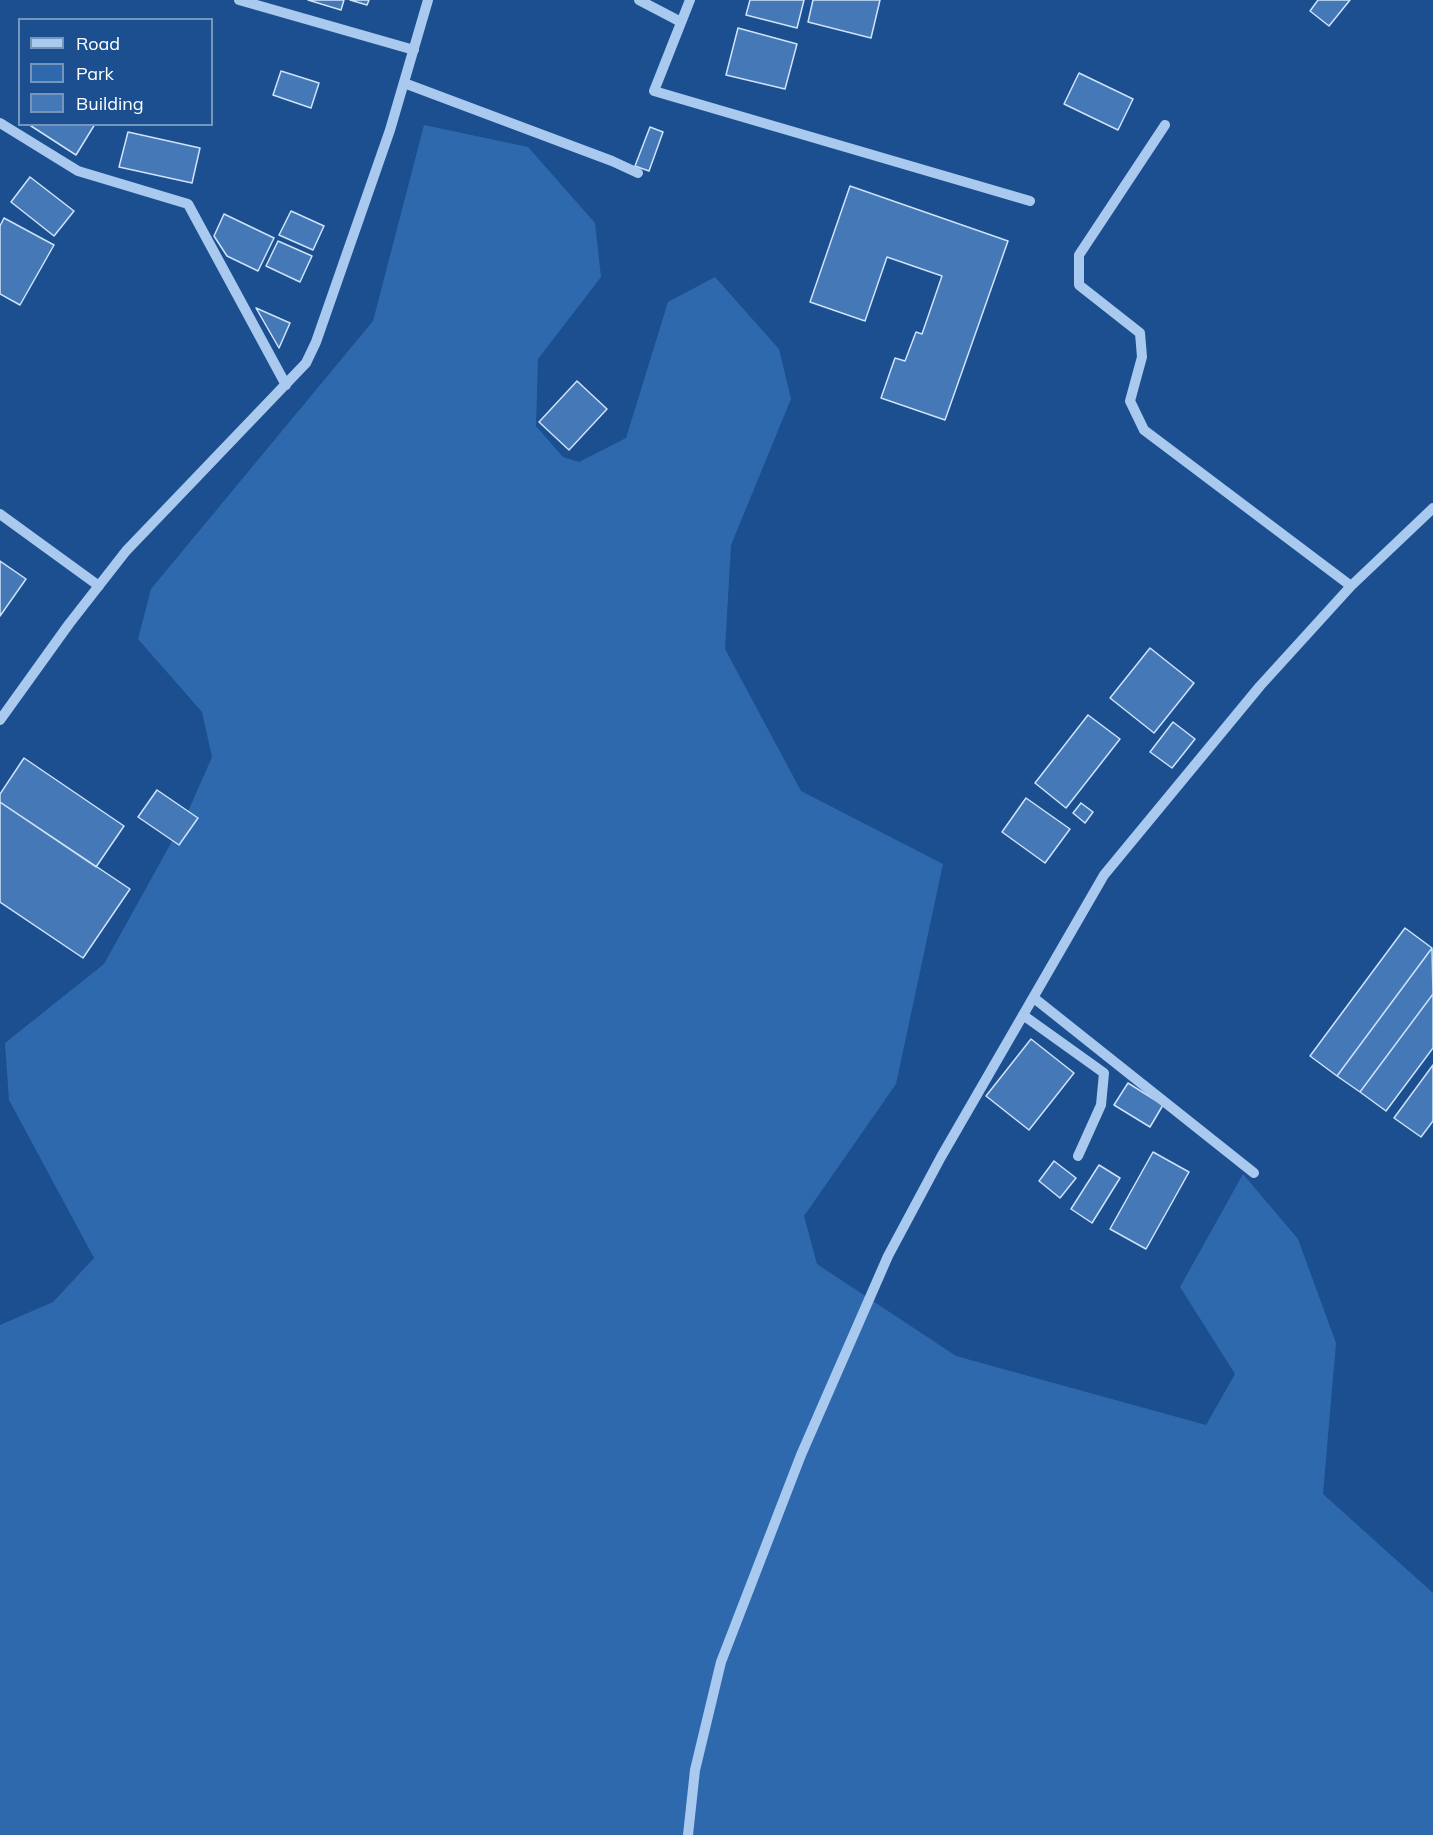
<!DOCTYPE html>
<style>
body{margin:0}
#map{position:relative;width:1433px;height:1835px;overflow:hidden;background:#1b4f8f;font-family:Mulish,sans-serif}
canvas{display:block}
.legend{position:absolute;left:18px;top:18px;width:195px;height:108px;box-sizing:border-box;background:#1b4f8f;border:2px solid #7695bc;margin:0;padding:8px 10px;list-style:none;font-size:18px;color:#fff}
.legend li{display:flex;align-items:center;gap:12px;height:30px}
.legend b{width:30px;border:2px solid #7695bc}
</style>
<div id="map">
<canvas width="1433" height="1835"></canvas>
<ul class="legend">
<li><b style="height:8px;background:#a9c9ee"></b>Road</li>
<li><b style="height:16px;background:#2e69ad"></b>Park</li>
<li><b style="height:16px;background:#4478b7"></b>Building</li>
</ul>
</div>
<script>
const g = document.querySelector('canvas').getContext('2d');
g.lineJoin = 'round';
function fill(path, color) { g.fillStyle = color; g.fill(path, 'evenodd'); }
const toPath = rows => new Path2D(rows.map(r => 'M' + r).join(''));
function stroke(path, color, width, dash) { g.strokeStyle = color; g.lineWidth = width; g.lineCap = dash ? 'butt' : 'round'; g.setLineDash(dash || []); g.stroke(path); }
fill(toPath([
 [424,125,528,147,595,223,601,277,538,359,536,426,563,457,579,462,626,438,668,302,715,277,779,349,791,399,731,545,725,649,801,791,943,864,896,1084,804,1216,817,1264,956,1356,1206,1425,1235,1374,1180,1287,1243,1174,1298,1239,1336,1343,1323,1494,1433,1593,1433,1835,0,1835,0,1325,53,1302,94,1258,9,1100,5,1043,104,964,186,816,212,757,202,712,138,639,151,589,373,321]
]), '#2e69ad');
const building = toPath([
 [308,0,344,0,341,10,308,0],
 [350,0,369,0,367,5,350,0],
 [750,0,804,0,797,28,746,15,750,0],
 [813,0,880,0,871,38,808,22,813,0],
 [1318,0,1350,0,1329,26,1310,11,1318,0],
 [738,28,797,44,785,89,726,75,738,28],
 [281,71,319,83,311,108,273,95,281,71],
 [1079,73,1133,99,1118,130,1064,104,1079,73],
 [28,124,95,124,76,155,28,124],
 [650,127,663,132,649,171,635,166,650,127],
 [128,132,200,148,192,183,119,167,128,132],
 [30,177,74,211,54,236,11,202,30,177],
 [850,186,1008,241,945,420,881,398,895,358,905,361,916,332,922,334,942,276,887,257,865,321,810,302,850,186],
 [291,211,324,226,313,250,279,235,291,211],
 [224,214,274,238,258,271,227,256,214,236,224,214],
 [4,218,54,245,20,305,0,294,0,226,4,218],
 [278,241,312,256,300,282,266,266,278,241],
 [256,308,290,323,279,348,256,308],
 [577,381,607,409,569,450,539,422,577,381],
 [0,561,26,579,0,616,0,561],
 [1150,648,1194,683,1154,733,1110,698,1150,648],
 [1088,715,1120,739,1066,808,1035,783,1088,715],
 [1173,722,1195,739,1172,768,1150,752,1173,722],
 [24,758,124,826,96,867,0,802,0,794,24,758],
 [157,790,198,818,179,845,138,817,157,790],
 [1026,798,1070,829,1045,863,1002,832,1026,798],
 [0,802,130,889,83,958,0,902,0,802],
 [1081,803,1093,812,1085,823,1073,813,1081,803],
 [1405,928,1432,948,1337,1076,1310,1056,1405,928],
 [1432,948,1433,994,1360,1092,1337,1076,1432,948],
 [1433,994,1433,1048,1386,1111,1360,1092,1433,994],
 [1031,1039,1074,1073,1029,1130,986,1096,1031,1039],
 [1433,1065,1433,1121,1421,1137,1394,1118,1433,1065],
 [1128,1083,1163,1105,1150,1127,1114,1105,1128,1083],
 [1153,1152,1189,1172,1146,1249,1110,1229,1153,1152],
 [1054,1161,1076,1178,1060,1198,1039,1181,1054,1161],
 [1099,1165,1120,1178,1092,1223,1071,1209,1099,1165]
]);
fill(building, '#4478b7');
stroke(building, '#cfe3fa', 1.5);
stroke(toPath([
 [239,0,414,50],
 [639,0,681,22],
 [690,0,654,91,1030,201],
 [404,83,612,161,638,173],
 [0,123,78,171,188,204,286,385],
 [1165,125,1079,255,1079,285,1140,333,1142,357,1130,401,1144,430,1351,586],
 [0,514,99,586],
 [0,720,69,624,126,551,306,363,316,342,390,130,428,0],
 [1034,998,1254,1173],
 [1023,1015,1104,1073,1101,1105,1078,1156],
 [688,1835,695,1770,721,1662,801,1455,888,1256,941,1157,1104,875,1260,686,1351,586,1433,508]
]), '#a9c9ee', 10);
</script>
